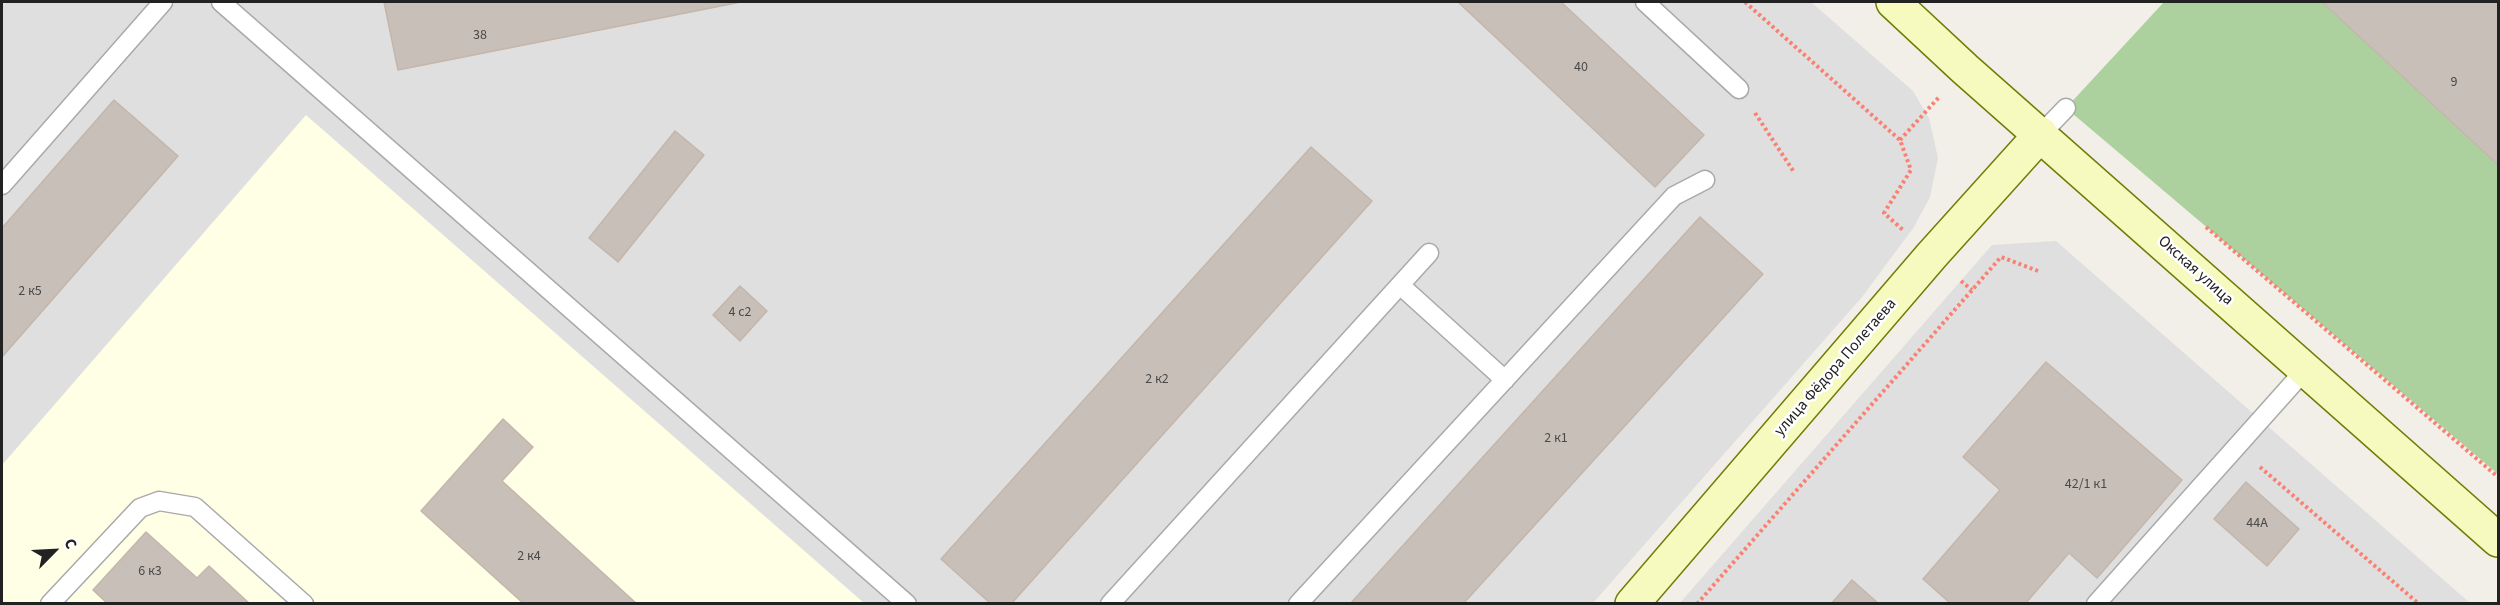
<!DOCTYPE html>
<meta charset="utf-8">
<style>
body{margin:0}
#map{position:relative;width:2500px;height:605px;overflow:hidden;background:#f2efe9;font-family:"Source Sans 3",sans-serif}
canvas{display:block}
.frame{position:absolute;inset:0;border:3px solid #222;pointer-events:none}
.north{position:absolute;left:24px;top:521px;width:60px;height:60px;-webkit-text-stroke:4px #fff;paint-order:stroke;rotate:66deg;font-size:16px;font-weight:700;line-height:24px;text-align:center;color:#222}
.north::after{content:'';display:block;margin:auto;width:21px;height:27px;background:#222;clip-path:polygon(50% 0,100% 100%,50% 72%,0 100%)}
</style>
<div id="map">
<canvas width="2500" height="605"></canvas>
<div class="frame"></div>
<div class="north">С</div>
</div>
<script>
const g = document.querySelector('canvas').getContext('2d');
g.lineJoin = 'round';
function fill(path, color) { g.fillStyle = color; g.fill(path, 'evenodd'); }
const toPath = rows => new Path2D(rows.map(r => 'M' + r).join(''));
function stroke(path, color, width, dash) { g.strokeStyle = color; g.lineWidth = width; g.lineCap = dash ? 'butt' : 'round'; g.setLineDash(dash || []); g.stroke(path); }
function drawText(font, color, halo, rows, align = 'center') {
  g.font = font + ' "Source Sans 3",sans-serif'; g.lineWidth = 5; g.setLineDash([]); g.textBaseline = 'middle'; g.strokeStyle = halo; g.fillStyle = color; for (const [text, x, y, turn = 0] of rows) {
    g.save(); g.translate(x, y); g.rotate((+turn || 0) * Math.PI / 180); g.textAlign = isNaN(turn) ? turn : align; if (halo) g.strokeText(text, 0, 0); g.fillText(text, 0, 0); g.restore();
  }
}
fill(toPath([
 [2,2,1811,2,1913,91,1929,118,1938,158,1930,197,1914,227,1862,297,1593,603,2,603],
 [2056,241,2470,603,1679,604,1992,245]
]), '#e0dfdf');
fill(toPath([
 [306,115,864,603,2,604,2,465]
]), '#ffffe5');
fill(toPath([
 [2164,2,2322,2,2498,165,2498,474,2066,108]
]), '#add19e');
const building = toPath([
 [384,2,741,2,398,70,384,2],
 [1458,2,1561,2,1704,135,1655,187,1458,2],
 [2322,2,2498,2,2498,165,2322,2],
 [114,100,178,156,2,357,2,228,114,100],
 [675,131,704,155,618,262,589,238,675,131],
 [1311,147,1372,201,1011,604,991,604,941,559,1311,147],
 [1700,217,1763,274,1463,604,1350,604,1700,217],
 [740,286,767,311,740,341,713,315,740,286],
 [2046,362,2182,480,2097,578,2069,553,2025,604,1951,604,1923,579,2000,490,1963,457,2046,362],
 [503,419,533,447,502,481,637,604,524,604,421,511,503,419],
 [2246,482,2299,529,2267,566,2214,519,2246,482],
 [146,532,197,578,209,566,250,604,108,604,93,590,146,532],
 [1852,580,1879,604,1831,604,1852,580]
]);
fill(building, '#c7bfb8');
stroke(building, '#c4b6ab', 1.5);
const lane = toPath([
 [221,2,907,604],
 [1645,2,1739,89],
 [2041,134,2066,108],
 [2,185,163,2],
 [1400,285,1505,380],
 [50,604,140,508,159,501,195,507,304,604],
 [1110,604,1429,253],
 [1298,604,1674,196,1705,180],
 [2096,604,2305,370]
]);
const secondary = toPath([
 [1893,2,1965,69,2498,540],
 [1632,604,1932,255,2041,134]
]);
stroke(lane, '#a9a9a9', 21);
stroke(secondary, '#707d05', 36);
stroke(toPath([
 [1745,2,1900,140,1911,170,1884,213,1903,230],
 [1755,113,1794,172],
 [1900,140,1940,96],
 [2206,227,2498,477],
 [1961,281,1972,290],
 [2260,467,2419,604],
 [1697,604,2001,257,2038,271]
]), '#fa8072', 4, [3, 3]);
stroke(lane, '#fff', 18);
stroke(secondary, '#f7fabf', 33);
drawText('14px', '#4b4948', null, [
 ["38",480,36],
 ["40",1581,68],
 ["9",2454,83],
 ["2 к5",30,292],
 ["4 с2",740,313],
 ["2 к2",1157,380],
 ["2 к1",1556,439],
 ["42/1 к1",2086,485],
 ["44А",2257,524],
 ["2 к4",529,557],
 ["6 к3",150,572]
]);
drawText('16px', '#222', '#fff', [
 ["Окская улица",2195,271,42],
 ["улица Фёдора Полетаева",1836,368,-49]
]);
</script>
